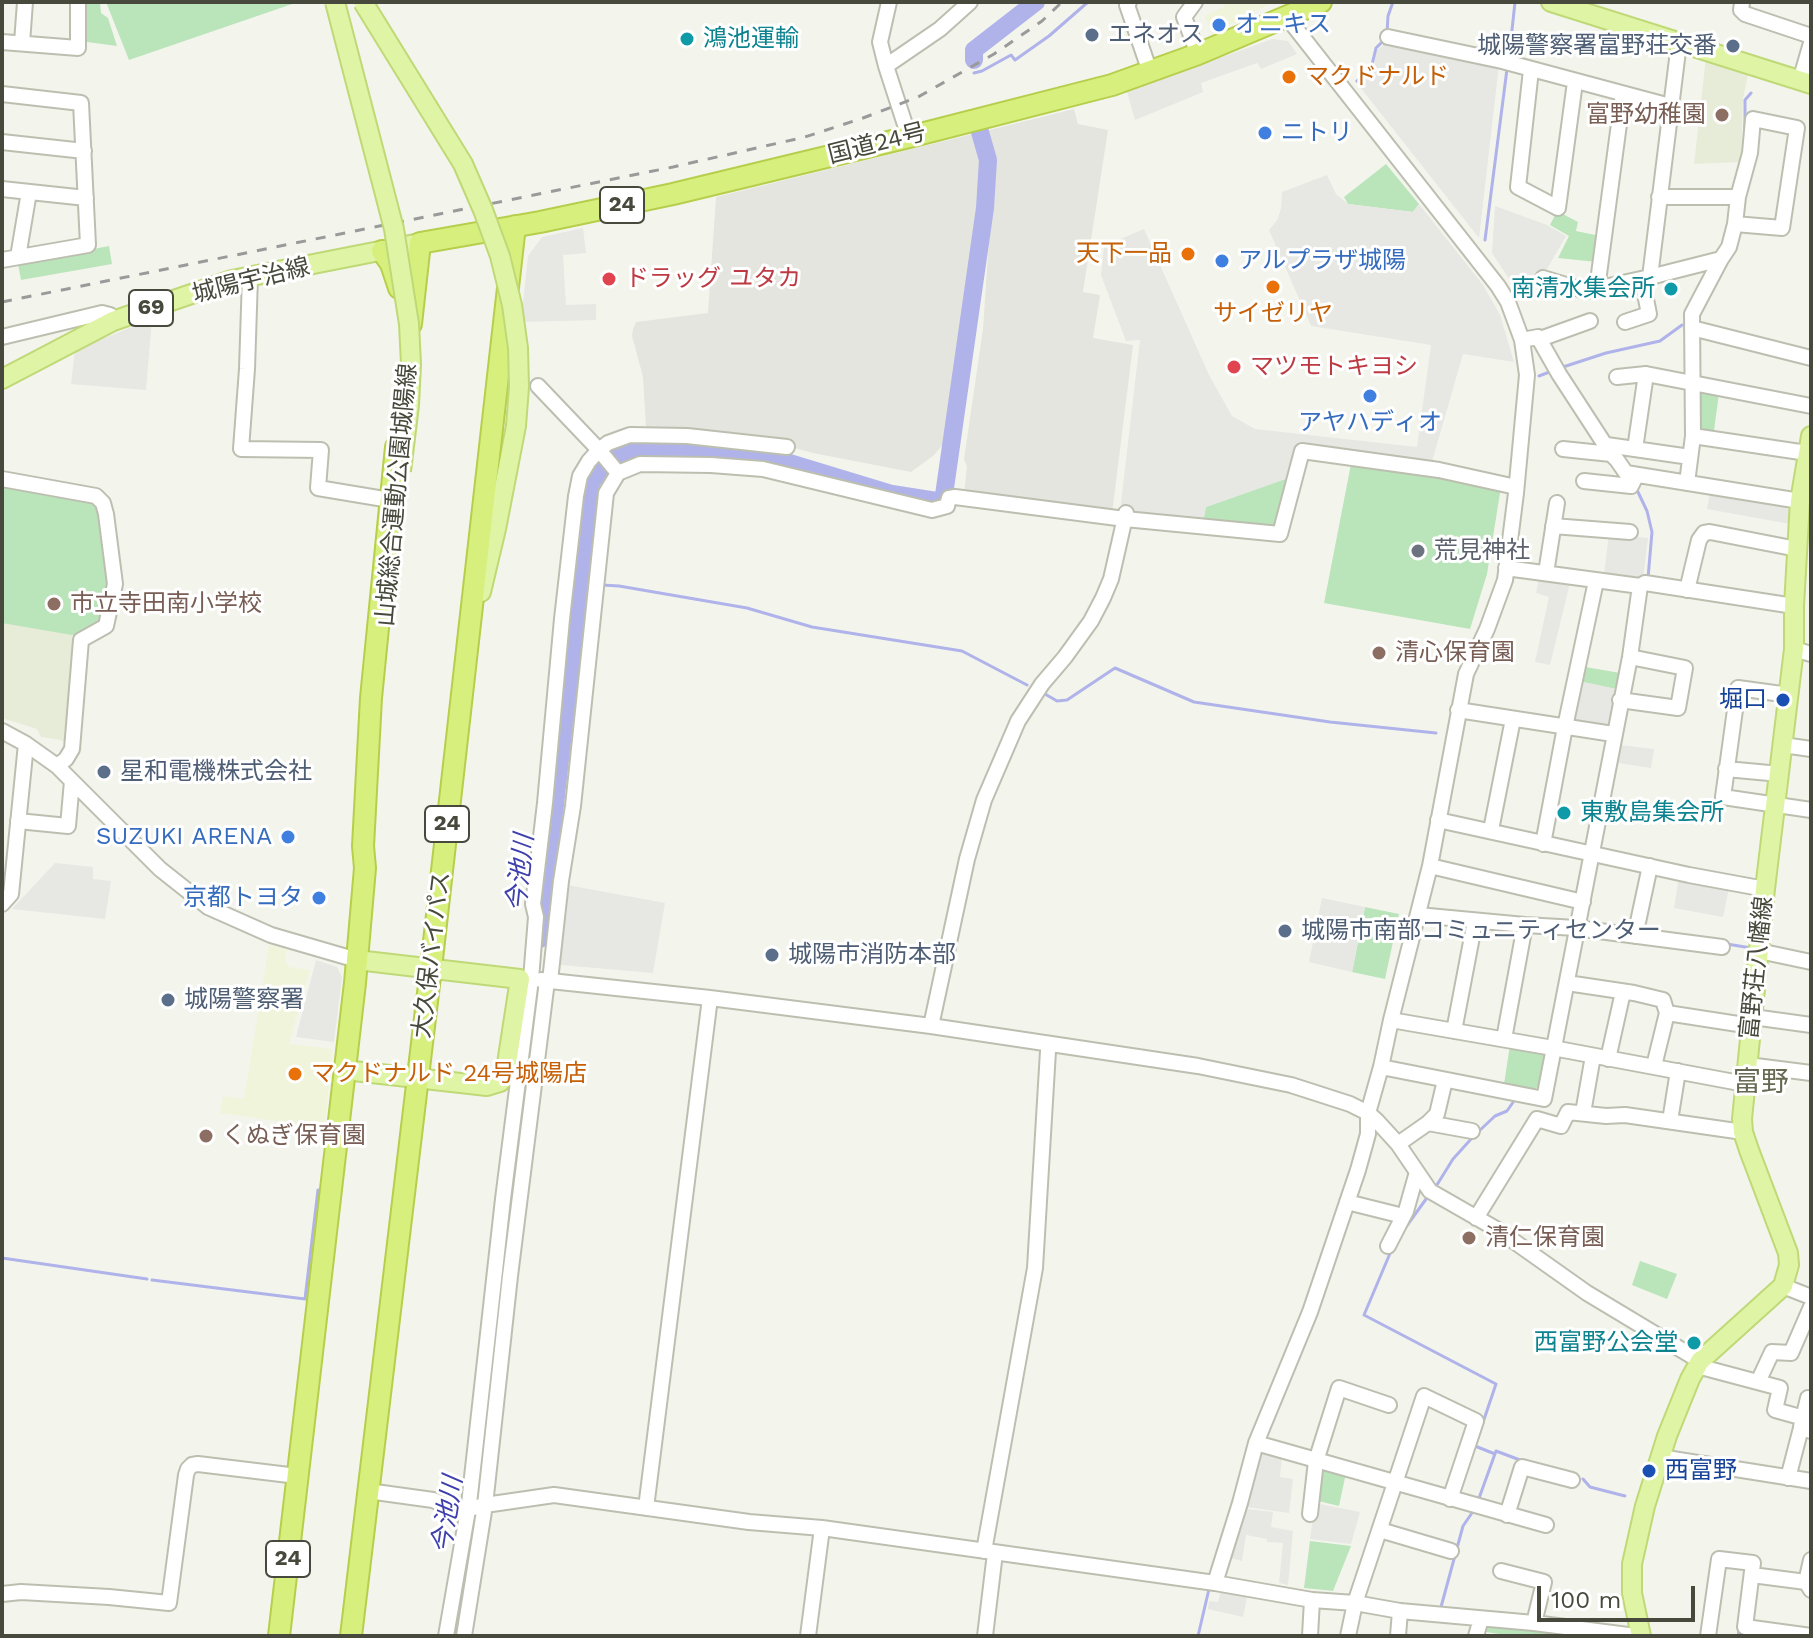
<!DOCTYPE html>
<meta charset="utf-8">
<style>
body{margin:0}
#map{position:relative;width:1813px;height:1638px;overflow:hidden;background:#f3f5ed;font-family:"Work Sans",sans-serif}
canvas{display:block}
.frame{position:absolute;inset:0;border:4px solid #46493b;pointer-events:none}
.scale{position:absolute;left:1537px;top:1586px;width:158px;height:36px;box-sizing:border-box;border:4px solid #46493b;border-top:0;padding-left:10px;font-size:24px;line-height:28px;white-space:nowrap;color:#46493b;-webkit-text-stroke:6px #fff;paint-order:stroke}
</style>
<div id="map">
<canvas width="1813" height="1638"></canvas>
<div class="frame"></div>
<div class="scale">100 m</div>
</div>
<script>
const g = document.querySelector('canvas').getContext('2d');
g.lineJoin = 'round';
function fill(path, color) { g.fillStyle = color; g.fill(path, 'evenodd'); }
const toPath = rows => new Path2D(rows.map(r => 'M' + r).join(''));
function stroke(path, color, width, dash) { g.strokeStyle = color; g.lineWidth = width; g.lineCap = dash ? 'butt' : 'round'; g.setLineDash(dash || []); g.stroke(path); }
function drawText(font, color, halo, rows, align = 'center') {
  g.font = font + ' "Work Sans","Noto Sans JP",sans-serif'; g.lineWidth = 6; g.setLineDash([]); g.textBaseline = 'middle'; g.strokeStyle = halo; g.fillStyle = color; for (const [text, x, y, turn = 0] of rows) {
    g.save(); g.translate(x, y); g.rotate((+turn || 0) * Math.PI / 180); g.textAlign = isNaN(turn) ? turn : align; if (halo) g.strokeText(text, 0, 0); g.fillText(text, 0, 0); g.restore();
  }
}
fill(toPath([
 [1223,2,1273,2,1212,34,1204,16,1224,7],
 [269,945,287,949,285,960,289,967,310,970,289,1044,332,1049,325,1128,220,1113,223,1096,244,1099]
]), '#f0f4db');
fill(toPath([
 [1074,109,1078,124,1108,130,1083,292,1100,295,1093,338,1133,345,1112,514,964,494,967,467,964,459,983,329,989,239,984,238,991,160,985,131],
 [973,134,980,162,971,281,949,437,934,455,911,472,813,453,776,443,648,432,646,428,643,377,632,336,633,329,636,322,708,313,716,197]
]), '#e4e5de');
fill(toPath([
 [1706,57,1749,70,1743,98,1741,162,1694,164],
 [2,483,79,638,67,745,61,740,41,737,37,729,2,718]
]), '#e7ecd8');
fill(toPath([
 [83,2,100,2,101,13,108,18,117,46,87,42,83,37],
 [106,2,298,2,129,60],
 [1386,164,1419,204,1413,212,1348,204,1344,197],
 [1557,211,1578,222,1576,231,1600,236,1597,262,1558,258,1569,236,1550,225],
 [109,246,112,264,21,280,18,264],
 [1705,390,1719,393,1714,431,1704,430,1698,424,1697,395],
 [1351,464,1501,487,1487,574,1470,629,1324,603],
 [1288,478,1273,529,1203,521,1206,507],
 [2,484,95,501,99,506,109,584,101,624,78,636,2,623],
 [1580,666,1620,673,1616,689,1578,681],
 [1365,907,1399,914,1385,979,1352,972],
 [1510,1045,1544,1050,1548,1057,1542,1085,1534,1089,1504,1084],
 [1640,1261,1677,1274,1667,1299,1632,1285],
 [1319,1466,1346,1473,1339,1506,1314,1500],
 [1310,1541,1351,1546,1333,1591,1304,1588],
 [1482,1622,1550,1628,1548,1636,1499,1636,1499,1634,1480,1631]
]), '#bae4ba');
fill(toPath([
 [1272,39,1288,41,1297,54,1261,69,1257,63,1201,83,1203,92,1135,120,1127,92],
 [1387,42,1499,65,1479,238,1356,82,1374,69,1376,51],
 [1327,175,1336,194,1348,204,1413,212,1419,204,1483,285,1500,315,1514,362,1463,354,1431,465,1298,446,1288,478,1206,507,1203,521,1120,511,1140,340,1126,341,1101,275,1104,246,1144,229,1209,375,1232,416,1255,429,1417,447,1431,345,1311,326,1269,230,1278,219,1281,208,1282,192],
 [1495,206,1547,225,1566,236,1546,271,1521,297,1492,253],
 [583,228,586,253,563,255,566,305,596,304,596,320,521,322,528,256,542,237],
 [152,319,146,390,71,384,75,350],
 [1710,492,1792,505,1790,524,1707,509],
 [1609,534,1648,538,1643,579,1604,574],
 [1539,578,1570,583,1550,665,1535,662,1549,597,1536,593],
 [1578,681,1616,689,1610,724,1605,727,1575,723,1572,718],
 [1620,745,1654,749,1651,768,1618,763],
 [55,863,93,867,93,879,111,881,105,919,12,909],
 [1679,877,1729,888,1723,917,1674,908],
 [567,885,665,903,653,973,561,965,564,908],
 [1322,898,1365,907,1352,972,1309,962],
 [316,960,337,967,342,977,334,1042,296,1037],
 [1264,1450,1282,1456,1280,1477,1293,1479,1289,1513,1247,1507,1260,1453],
 [1315,1503,1360,1512,1351,1544,1310,1539],
 [1246,1509,1273,1512,1271,1527,1293,1531,1288,1585,1279,1583,1283,1543,1267,1542,1267,1539,1246,1535,1242,1561,1230,1558],
 [1222,1587,1248,1593,1243,1617,1208,1609,1209,1601,1218,1602]
]), '#e7e7e3');
stroke(toPath([
 [1387,33,1388,16,1393,2],
 [1509,58,1515,2],
 [974,73,982,71,1011,55,1015,60,1049,36,1088,2],
 [1357,81,1371,69,1376,48,1384,40],
 [1745,140,1745,100,1751,93],
 [1485,240,1507,69],
 [1563,367,1606,353,1660,341,1682,325],
 [1539,376,1552,371],
 [1637,490,1647,511,1652,532,1648,578],
 [579,585,590,585],
 [602,585,619,586,747,608,812,627,962,651,1027,685],
 [1045,694,1057,701,1067,700,1115,668,1194,702,1330,722,1436,733],
 [1727,944,1751,948],
 [1478,1132,1495,1116,1507,1111,1516,1098],
 [1435,1188,1453,1159,1472,1138],
 [1403,1231,1429,1195],
 [1391,1251,1364,1315,1496,1384,1475,1446,1495,1454],
 [2,1258,147,1279],
 [152,1280,305,1299,318,1190],
 [1583,1479,1590,1487,1625,1496],
 [1478,1501,1496,1451,1520,1460],
 [1441,1607,1463,1526,1474,1510],
 [1198,1636,1209,1589],
 [1738,1636,1740,1627]
]), '#b0b3ea', 3);
stroke(toPath([
 [974,60,974,50,1036,2],
 [540,939,591,483,604,463,636,450,713,451,754,456,790,463,892,494,943,502,985,208,988,160,980,132],
 [454,1636,478,1498,520,1115]
]), '#b0b3ea', 18);
const minor = toPath([
 [889,2,880,42,886,66,909,137],
 [1129,2,1127,5,1150,72],
 [1195,2,1184,17,1198,54],
 [1742,3,1741,10,1745,14,1811,36],
 [1388,37,1502,61,1670,106],
 [2,42,78,48,78,2],
 [22,43,25,2],
 [886,66,940,29,970,2],
 [1531,70,1518,187,1558,208,1575,82],
 [1800,81,1811,43],
 [2,94,81,103,88,245,2,260],
 [2,142,84,151],
 [2,189,86,198],
 [1659,197,1738,197],
 [18,257,29,192],
 [250,277,247,369,241,449,321,450,318,488,390,500],
 [1650,277,1679,43],
 [1543,278,1586,291,1650,277,1721,259],
 [1597,289,1623,94],
 [1625,322,1649,314,1642,279],
 [1692,328,1811,358],
 [2,337,102,313,110,315,113,321],
 [1540,339,1590,321],
 [1522,340,1538,337,1559,374,1611,454,1617,460,1626,473,1800,501],
 [1617,377,1646,374,1811,406],
 [538,386,599,450,618,473],
 [1693,436,1807,453],
 [1607,445,1690,457],
 [1563,449,1611,454],
 [1635,449,1646,374],
 [2,479,96,496,103,503,106,514,115,584,106,626,81,640,72,749,66,759,57,766],
 [1584,481,1631,486,1636,476],
 [1687,483,1693,436,1692,314,1721,259,1729,247,1735,224,1738,197,1750,153,1753,119,1797,128,1782,228,1735,224],
 [1553,526,1630,532],
 [1506,568,1640,586,1645,583,1794,606],
 [1546,573,1557,503],
 [1687,590,1699,540,1704,533,1710,532,1797,549],
 [1794,649,1811,654],
 [1789,695,1738,688,1723,797,1811,810],
 [1620,700,1678,708,1685,668,1630,657],
 [1458,710,1613,734],
 [2,731,26,744,57,766,160,869,208,907,271,935,357,960],
 [1783,745,1811,749],
 [1726,769,1780,774],
 [1438,820,1689,875,1765,889],
 [18,821,68,826,72,781],
 [1491,830,1513,719],
 [1543,844,1565,727,1596,581],
 [1430,866,1583,902],
 [2,904,11,894,26,744],
 [1418,915,1525,925,1576,928,1722,947],
 [1635,936,1650,866],
 [1759,951,1811,962],
 [541,980,710,998,931,1026,1198,1066,1291,1085,1350,1104,1368,1113,1377,1121,1398,1144,1430,1191,1498,1230,1587,1293,1700,1361],
 [550,981,561,881,573,806,606,493,618,473,640,464,711,465,763,469,932,510,947,506,949,498,955,497,1125,519,1280,534,1302,451,1439,470,1516,487],
 [1567,983,1634,993,1663,1000,1667,1013,1654,1066],
 [1667,1013,1751,1026],
 [1753,1017,1811,1025],
 [1391,1020,1553,1048,1745,1084],
 [931,1026,967,859,984,800,1018,721,1042,684,1065,657,1091,621,1103,598,1111,579,1126,513],
 [1454,1031,1475,921],
 [1504,1039,1525,925],
 [1608,1059,1623,992],
 [1748,1065,1811,1073],
 [1381,1067,1544,1099,1630,657,1640,586],
 [1583,1113,1593,1056],
 [1670,1121,1678,1071],
 [1428,1123,1472,1131],
 [1398,1144,1428,1123,1437,1114,1445,1080],
 [1347,1202,1403,1216],
 [1476,1218,1537,1119,1561,1126,1568,1112,1606,1116,1625,1115,1743,1132],
 [1388,1246,1406,1211,1417,1172],
 [1783,1286,1811,1297],
 [1701,1367,1780,1388,1775,1410,1804,1418],
 [1758,1382,1772,1352,1791,1353,1811,1307],
 [1801,1427,1808,1398],
 [1256,1443,1546,1525],
 [1660,1457,1811,1481],
 [1788,1478,1801,1428,1811,1431],
 [368,1496,368,1491,433,1500,442,1504,449,1514,485,1505,554,1495,749,1522,822,1528,1215,1583,1312,1600,1355,1603,1400,1611,1534,1623,1636,1636],
 [646,1508,710,998],
 [1310,1514,1316,1461,1339,1388,1389,1405],
 [1507,1515,1522,1467,1572,1480],
 [1380,1530,1451,1551],
 [984,1551,1035,1268,1048,1051,1050,1044],
 [1501,1571,1544,1582,1534,1623],
 [1752,1575,1806,1582,1811,1590],
 [1806,1582,1811,1560],
 [1215,1583,1240,1503,1256,1443,1310,1312,1358,1170,1368,1134,1368,1113,1381,1067,1391,1020,1430,866,1466,674,1487,629,1505,580,1516,493,1527,375,1522,340,1508,302,1498,286,1286,16],
 [2,1594,21,1592,109,1597,169,1603,186,1475,188,1469,192,1465,198,1464,289,1475,297,1482],
 [446,1636,469,1504,503,1199,531,979,536,917,533,904,545,803,562,619,576,496,580,476,589,461,599,450,608,443,630,435,687,436,787,447],
 [464,1636,485,1505,510,1276,547,981],
 [808,1636,822,1528],
 [985,1636,995,1553],
 [1310,1636,1312,1600],
 [1348,1636,1355,1603,1424,1396,1476,1421,1450,1499],
 [1398,1636,1400,1611],
 [1476,1636,1481,1619],
 [1708,1636,1719,1559,1753,1563,1745,1627,1811,1636]
]);
const major = toPath([
 [1551,2,1811,84],
 [2,379,113,321,232,280,420,243],
 [481,592,496,529,516,426],
 [345,1070,487,1086,500,1082,506,1070,520,979,357,960],
 [1641,1636,1632,1593,1632,1564,1645,1506,1667,1436,1690,1379,1700,1361,1783,1286,1789,1265,1788,1253,1749,1150,1743,1132,1742,1119,1765,889,1794,649,1794,606,1800,501,1811,436]
]);
const highway = toPath([
 [382,251,391,264,399,288],
 [411,324,420,243,540,222,673,194,909,137,1112,85,1198,54,1321,2],
 [279,1636,355,983,365,868,363,846,371,698,396,447],
 [351,1636,431,968,515,226]
]);
stroke(minor, '#bcbfb0', 18);
stroke(major, '#c0d977', 22);
stroke(highway, '#b7ce4d', 24);
stroke(minor, '#fff', 14);
stroke(major, '#e0f4a6', 18);
stroke(highway, '#d7f07d', 20);
stroke(toPath([
 [2,302,673,167,805,137,863,118,918,97,994,54,1042,21,1062,2]
]), '#9a9a9a', 3, [10, 10]);
const majorBridge = toPath([
 [335,2,394,229,409,324,411,364,409,405,401,471],
 [363,2,463,164,483,210,500,256,512,305,518,348,519,387,516,426]
]);
stroke(majorBridge, '#c0d977', 22, []);
stroke(majorBridge, '#e0f4a6', 18);
for (const [x, y, r, color] of [
 [1219,25,8,"#3f7fe0"],
 [1092,35,8,"#5c6f8a"],
 [687,39,8,"#0f9aa8"],
 [1733,46,8,"#5c6f8a"],
 [1289,77,8,"#e8710a"],
 [1722,115,8,"#8d6e63"],
 [1265,133,8,"#3f7fe0"],
 [1188,254,8,"#e8710a"],
 [1222,261,8,"#3f7fe0"],
 [609,279,8,"#e0444e"],
 [1273,287,8,"#e8710a"],
 [1671,289,8,"#0f9aa8"],
 [1234,367,8,"#e0444e"],
 [1370,396,8,"#3f7fe0"],
 [1418,551,8,"#6b7280"],
 [54,604,8,"#8d6e63"],
 [1379,653,8,"#8d6e63"],
 [1783,700,8,"#1a4fb4"],
 [104,772,8,"#5c6f8a"],
 [1564,813,8,"#0f9aa8"],
 [288,837,8,"#3f7fe0"],
 [319,898,8,"#3f7fe0"],
 [1285,931,8,"#5c6f8a"],
 [772,955,8,"#5c6f8a"],
 [168,1000,8,"#5c6f8a"],
 [295,1074,8,"#e8710a"],
 [206,1136,8,"#8d6e63"],
 [1469,1238,8,"#8d6e63"],
 [1694,1343,8,"#0f9aa8"],
 [1649,1471,8,"#1a4fb4"]
]) { const dot = new Path2D(); dot.arc(x, y, r, 0, 2 * Math.PI); g.fillStyle = color; g.fill(dot); stroke(dot, '#fff', 3); }
for (const [x, y, w] of [
 [622,205,44],
 [151,308,44],
 [447,824,44],
 [288,1559,44]
]) { const box = new Path2D(); box.roundRect(x - w / 2, y - 18, w, 36, 6); g.fillStyle = '#fff'; g.fill(box); stroke(box, '#46493b', 2); }
drawText('bold 22px', '#46493b', null, [
 ["24",622,205],
 ["69",151,308],
 ["24",447,824],
 ["24",288,1559]
]);
drawText('24px', '#366cbe', '#fff', [
 ["オニキス",1235,25],
 ["ニトリ",1281,133],
 ["アルプラザ城陽",1238,261],
 ["アヤハディオ",1370,423,"center"],
 ["SUZUKI ARENA",272,837,"right"],
 ["京都トヨタ",303,898,"right"]
], 'left');
drawText('24px', '#4e5e75', '#fff', [
 ["エネオス",1108,35],
 ["城陽警察署富野荘交番",1717,46,"right"],
 ["星和電機株式会社",120,772],
 ["城陽市南部コミュニティセンター",1301,931],
 ["城陽市消防本部",788,955],
 ["城陽警察署",184,1000]
], 'left');
drawText('24px', '#0d838f', '#fff', [
 ["鴻池運輸",703,39],
 ["南清水集会所",1655,289,"right"],
 ["東敷島集会所",1580,813],
 ["西富野公会堂",1678,1343,"right"]
], 'left');
drawText('24px', '#c56008', '#fff', [
 ["マクドナルド",1305,77],
 ["天下一品",1172,254,"right"],
 ["サイゼリヤ",1273,314,"center"],
 ["マクドナルド 24号城陽店",311,1074]
], 'left');
drawText('24px', '#785e54', '#fff', [
 ["富野幼稚園",1706,115,"right"],
 ["市立寺田南小学校",70,604],
 ["清心保育園",1395,653],
 ["くぬぎ保育園",222,1136],
 ["清仁保育園",1485,1238]
], 'left');
drawText('24px', '#46493b', '#fff', [
 ["国道24号",877,144,-14],
 ["城陽宇治線",251,281,-14],
 ["山城総合運動公園城陽線",397,495,-85],
 ["大久保バイパス",432,955,-83],
 ["富野荘八幡線",1757,968,-84]
]);
drawText('24px', '#be3a42', '#fff', [
 ["ドラッグ ユタカ",625,279],
 ["マツモトキヨシ",1250,367]
], 'left');
drawText('24px', '#5b616d', '#fff', [
 ["荒見神社",1434,551]
], 'left');
drawText('24px', '#164399', '#fff', [
 ["堀口",1767,700],
 ["西富野",1665,1471,"left"]
], 'right');
drawText('italic 26px', '#3e41ab', '#fff', [
 ["今池川",521,873,-84],
 ["今池川",448,1515,-81]
]);
drawText('28px', '#676a53', '#fff', [
 ["富野",1761,1083]
]);
</script>
